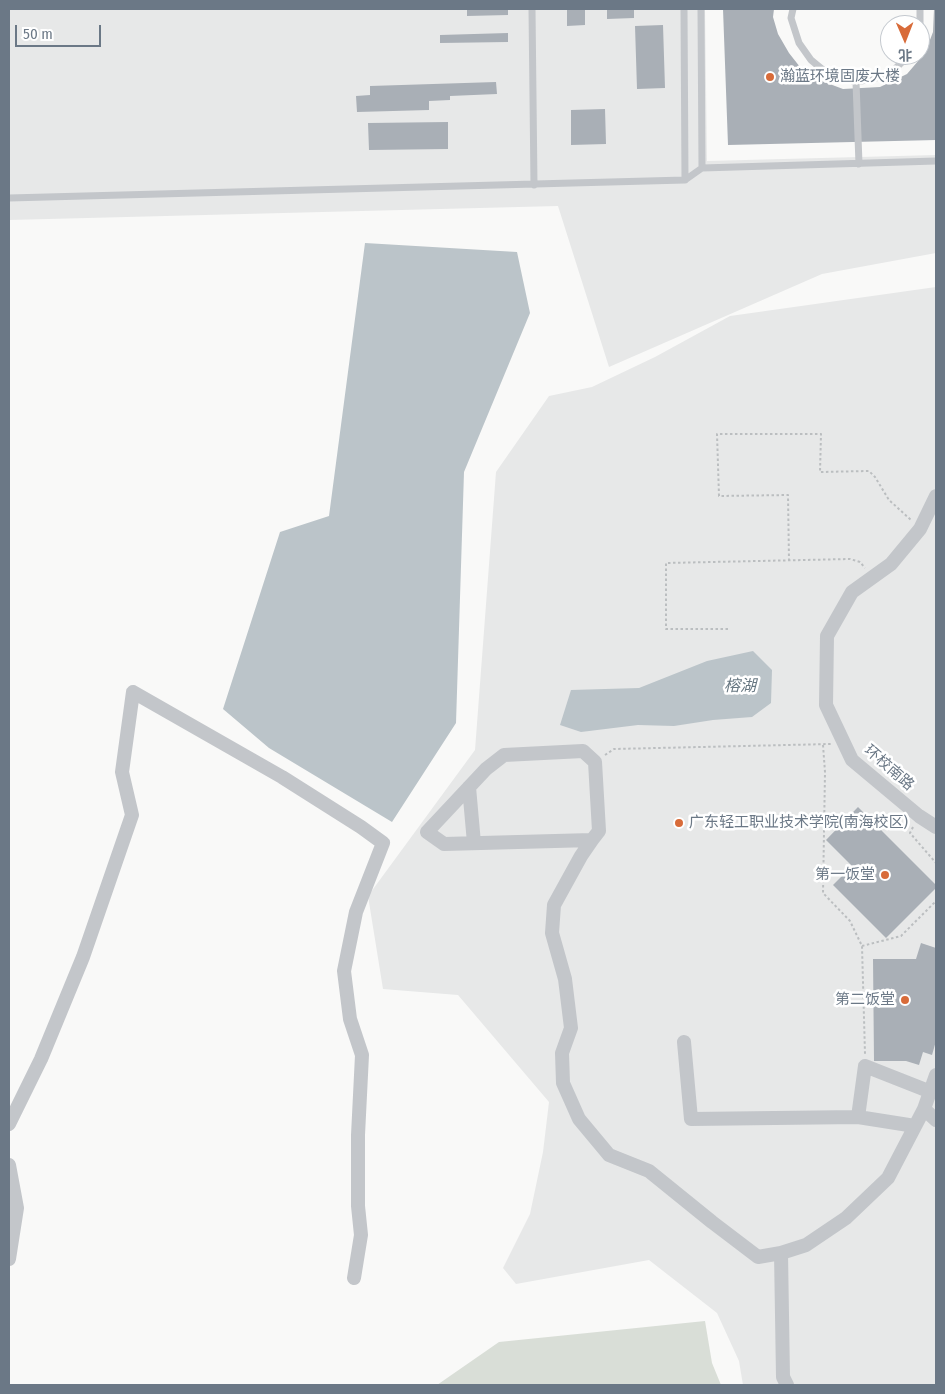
<!DOCTYPE html>
<meta charset="utf-8">
<style>
body{margin:0}
#map{position:relative;width:945px;height:1394px;overflow:hidden;background:#f9f9f8;font-family:"Fira Sans Condensed","Noto Sans SC",sans-serif}
canvas{display:block}
.frame{position:absolute;inset:0;border:10px solid #6b7886;pointer-events:none}
.north{position:absolute;left:880px;top:15px;width:50px;height:50px;box-sizing:border-box;background:#fff;border:1px solid #c4c9cf;border-radius:50%;rotate:179deg;font-size:14px;font-weight:700;line-height:20px;text-align:center;color:#6b7886}
.north::after{content:'';display:block;margin:auto;width:18px;height:22px;background:#d86b39;clip-path:polygon(50% 0,100% 100%,50% 72%,0 100%)}
.scale{position:absolute;left:15px;top:25px;width:86px;height:22px;box-sizing:border-box;border:2px solid #6b7886;border-top:0;padding-left:6px;font-size:15px;line-height:18px;white-space:nowrap;color:#6b7886;-webkit-text-stroke:4px #fff;paint-order:stroke}
</style>
<div id="map">
<canvas width="945" height="1394"></canvas>
<div class="frame"></div>
<div class="north">北</div>
<div class="scale">50 m</div>
</div>
<script>
const g = document.querySelector('canvas').getContext('2d');
g.lineJoin = 'round';
function fill(path, color) { g.fillStyle = color; g.fill(path, 'evenodd'); }
const toPath = rows => new Path2D(rows.map(r => 'M' + r).join(''));
function stroke(path, color, width, dash) { g.strokeStyle = color; g.lineWidth = width; g.lineCap = dash ? 'butt' : 'round'; g.setLineDash(dash || []); g.stroke(path); }
function drawText(font, color, halo, rows, align = 'center') {
  g.font = font + ' "Fira Sans Condensed","Noto Sans SC",sans-serif'; g.lineWidth = 5; g.setLineDash([]); g.textBaseline = 'middle'; g.strokeStyle = halo; g.fillStyle = color; for (const [text, x, y, turn = 0] of rows) {
    g.save(); g.translate(x, y); g.rotate((+turn || 0) * Math.PI / 180); g.textAlign = isNaN(turn) ? turn : align; if (halo) g.strokeText(text, 0, 0); g.fillText(text, 0, 0); g.restore();
  }
}
fill(toPath([
 [9,9,705,9,707,161,936,155,936,253,822,274,609,367,558,206,9,220],
 [936,287,936,1385,743,1385,739,1361,717,1313,649,1260,516,1284,503,1268,530,1214,543,1152,549,1102,458,995,383,989,368,896,475,750,496,472,549,396,592,387,655,357,730,316]
]), '#e7e8e8');
fill(toPath([
 [705,1321,712,1363,721,1385,437,1385,499,1342]
]), '#d9ded7');
fill(toPath([
 [365,243,517,252,530,313,464,472,456,723,392,822,269,748,223,709,280,532,329,516],
 [753,651,772,670,771,703,752,717,713,720,674,726,638,725,581,732,560,725,571,690,639,688,707,661]
]), '#bbc4c9');
fill(toPath([
 [467,9,508,9,508,15,467,16],
 [567,9,585,9,585,25,567,26],
 [607,9,634,9,634,18,607,19],
 [723,9,774,9,773,17,778,34,789,53,800,67,819,80,843,89,880,87,907,74,925,53,933,32,934,9,936,9,936,140,728,145],
 [663,25,665,88,637,89,635,26],
 [508,33,508,42,440,43,440,35],
 [496,82,497,94,450,96,450,100,429,101,429,110,357,112,356,96,370,95,370,86],
 [605,109,606,144,571,145,571,110],
 [448,122,448,149,369,150,368,123],
 [858,807,936,885,936,888,886,938,833,885,852,866,826,840],
 [921,943,936,948,936,1041,932,1055,923,1052,919,1065,906,1061,874,1061,873,959,916,959]
]), '#a9afb6');
stroke(toPath([
 [789,561,788,495,719,496,717,434,821,434,820,472,869,471,875,477,889,500,911,520],
 [728,629,666,629,666,563,850,559,860,562,865,568],
 [823,745,825,772,823,893,850,921,862,946,865,1054],
 [605,755,614,749,831,744],
 [913,827,910,833,936,863],
 [862,946,901,936,936,901]
]), '#bbbec0', 2, [2.5, 2.5]);
stroke(toPath([
 [532,9,534,185],
 [684,9,685,180],
 [701,9,702,168],
 [793,9,791,18,799,43,811,60,828,74,856,82,876,78,892,72,909,55],
 [920,31,920,9],
 [856,82,859,164],
 [9,198,685,180,702,168,936,161]
]), '#c3c6ca', 7);
stroke(toPath([
 [936,496,920,529,891,564,852,592,827,636,826,705,852,760,919,816,936,827],
 [469,787,474,843],
 [592,840,444,844,427,832,486,769,504,755,583,751,595,762,599,831,592,840,581,856,554,905,552,933,565,979,571,1028,562,1053,563,1083,579,1119,609,1155,649,1171,712,1222,758,1257,781,1253],
 [684,1042,691,1119,858,1117],
 [924,1109,936,1120],
 [9,1124,41,1059,83,957,132,815,122,772,133,692,282,777,361,827,383,843,356,912,344,971,350,1019,362,1055,358,1135,358,1206,361,1235,354,1278],
 [915,1126,858,1117,865,1066,931,1092],
 [9,1165,17,1208,9,1259],
 [787,1385,783,1377,781,1253,806,1245,846,1218,888,1178,924,1109,936,1075]
]), '#c3c6ca', 14);
for (const [x, y, r, color] of [
 [770,77,5,"#d86b39"],
 [679,823,5,"#d86b39"],
 [885,875,5,"#d86b39"],
 [905,1000,5,"#d86b39"]
]) { const dot = new Path2D(); dot.arc(x, y, r, 0, 2 * Math.PI); g.fillStyle = color; g.fill(dot); stroke(dot, '#fff', 2); }
drawText('15px', '#6b7886', '#fff', [
 ["瀚蓝环境固废大楼",780,77],
 ["广东轻工职业技术学院(南海校区)",689,823],
 ["第一饭堂",875,875,"right"],
 ["第二饭堂",895,1000,"right"]
], 'left');
drawText('15px', '#6b7886', '#fff', [
 ["环校南路",889,768,41]
]);
drawText('italic 16px', '#677781', '#fff', [
 ["榕湖",740,687]
]);
</script>
